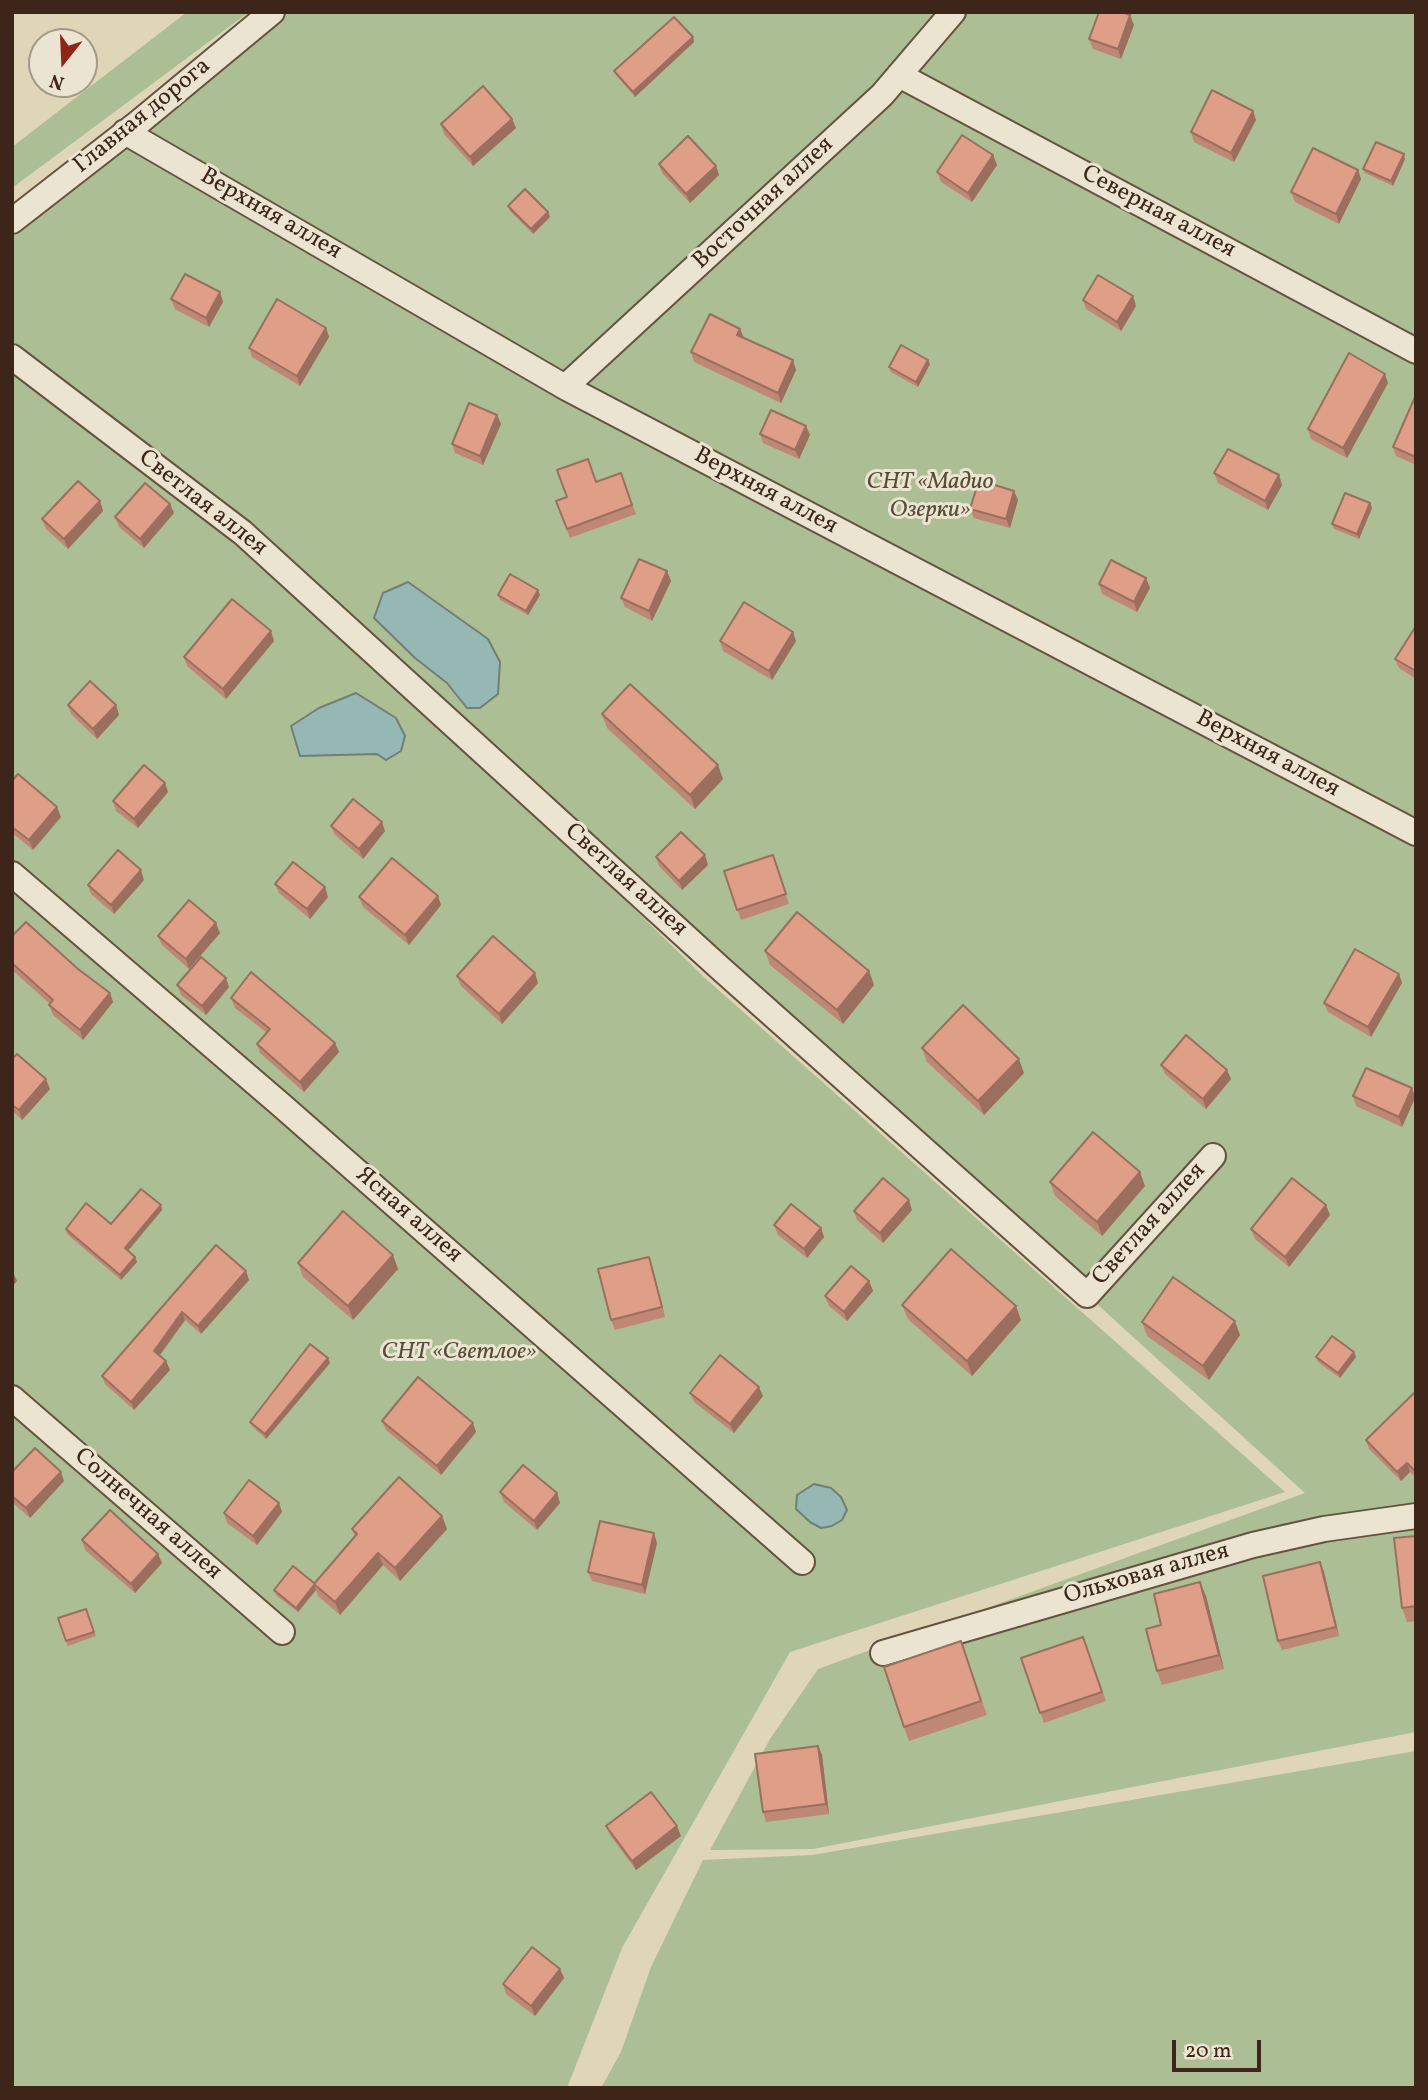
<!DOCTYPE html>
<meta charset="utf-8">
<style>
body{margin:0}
#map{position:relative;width:1428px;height:2100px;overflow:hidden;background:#dfd5b7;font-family:Vollkorn,serif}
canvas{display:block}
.frame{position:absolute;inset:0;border:14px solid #3d2619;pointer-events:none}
.north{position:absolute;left:28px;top:28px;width:70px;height:70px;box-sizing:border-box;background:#eae4d0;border:2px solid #a59887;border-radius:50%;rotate:198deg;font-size:19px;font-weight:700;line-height:28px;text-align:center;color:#3d2619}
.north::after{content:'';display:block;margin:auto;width:24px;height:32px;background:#8f2418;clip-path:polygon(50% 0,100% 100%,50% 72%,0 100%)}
.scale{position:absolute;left:1172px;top:2040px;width:89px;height:32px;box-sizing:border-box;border:4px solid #3d2619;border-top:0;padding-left:9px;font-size:21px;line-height:24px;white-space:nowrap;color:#3d2619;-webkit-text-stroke:5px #eae4d0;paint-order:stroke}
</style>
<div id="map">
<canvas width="1428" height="2100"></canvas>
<div class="frame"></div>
<div class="north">N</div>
<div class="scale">20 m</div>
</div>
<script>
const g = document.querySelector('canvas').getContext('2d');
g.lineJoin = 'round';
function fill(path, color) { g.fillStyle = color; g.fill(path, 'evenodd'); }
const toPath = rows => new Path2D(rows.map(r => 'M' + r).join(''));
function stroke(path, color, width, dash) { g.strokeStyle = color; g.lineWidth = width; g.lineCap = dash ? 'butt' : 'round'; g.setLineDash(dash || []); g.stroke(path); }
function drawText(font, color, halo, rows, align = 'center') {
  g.font = font + ' Vollkorn,serif'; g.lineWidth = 6; g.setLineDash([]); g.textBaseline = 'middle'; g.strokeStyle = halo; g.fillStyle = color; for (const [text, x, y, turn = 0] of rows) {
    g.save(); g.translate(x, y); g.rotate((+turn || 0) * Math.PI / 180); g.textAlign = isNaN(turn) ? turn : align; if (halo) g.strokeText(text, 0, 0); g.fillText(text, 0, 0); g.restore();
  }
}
fill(toPath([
 [187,12,249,12,12,188,12,147],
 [256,12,1416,12,1416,1732,813,1849,710,1850,770,1739,818,1669,1305,1493,263,547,705,978,1285,1492,790,1652,622,1948,567,2088,12,2088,12,217],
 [1416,1751,1416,2088,601,2088,621,2052,651,1967,703,1860,812,1855]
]), '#acbe93');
const water = toPath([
 [408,582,488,639,500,662,498,694,480,708,467,708,447,683,415,658,374,618,383,593,408,582],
 [356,693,396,718,405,736,401,751,386,760,377,754,300,756,291,726,319,708,356,693],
 [814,1484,831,1488,841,1497,847,1510,842,1520,832,1526,821,1528,810,1522,796,1509,797,1495,814,1484]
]);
fill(water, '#95b8b4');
stroke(water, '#727e76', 2);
const minor = toPath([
 [899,75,1416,351],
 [125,132,565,387,1416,833],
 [12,221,138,123,272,12],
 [12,357,243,533,720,968,1087,1295,1213,1156],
 [565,387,882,95,953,12],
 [12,874,280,1104,802,1562],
 [12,1398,282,1632],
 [883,1653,1253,1545,1324,1529,1416,1516]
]);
stroke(minor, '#665240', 28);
stroke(minor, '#eae4d0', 24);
fill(toPath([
 [1134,25,1121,59,1093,49,1089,39],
 [693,37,694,42,635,97,616,75,614,71],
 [1253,111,1256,120,1234,162,1194,142,1191,132],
 [512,119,516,128,473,166,444,134,441,124],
 [993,155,997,165,972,202,941,182,937,172],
 [1405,159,1393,186,1365,173,1363,169],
 [659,164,716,166,719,175,690,203,662,173],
 [1358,170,1361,179,1339,224,1295,202,1291,192],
 [508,206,548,212,550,217,533,234,510,211],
 [171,299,223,302,209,327,175,309],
 [1083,300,1136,306,1121,331,1086,309],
 [326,328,329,337,300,386,252,357,249,348],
 [740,329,743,338,796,370,781,403,694,362,691,352],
 [930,364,918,387,891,372,889,367],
 [1388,383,1347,458,1311,439,1308,429],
 [1416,397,1416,465,1396,456,1393,447],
 [497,415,501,424,483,465,455,453,452,444],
 [760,434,810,435,799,459,763,443],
 [621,473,636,514,570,538,556,501,567,497,596,482],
 [1214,473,1282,485,1268,510,1218,483],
 [1014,491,1018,500,1010,528,974,518,970,509],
 [100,501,103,511,68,549,46,529,42,519],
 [170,504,174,513,144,548,119,527,115,517],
 [1372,508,1359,539,1334,529,1332,524],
 [667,571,671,581,652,621,625,607,621,598],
 [1099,584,1150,588,1137,612,1102,594],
 [498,595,540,595,528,615,500,600],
 [1416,626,1416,679,1399,668,1395,659],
 [274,641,226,699,187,666,184,657],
 [720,641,796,641,772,680,723,651],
 [68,705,116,705,119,715,97,739,71,714],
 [602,714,723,779,695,809,607,728],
 [12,781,61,817,33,850,12,833],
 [165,783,168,792,138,828,116,811,113,801],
 [331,826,385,831,363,859,335,835],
 [705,855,708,865,682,890,659,866,656,857],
 [773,855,789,904,741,920,724,871],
 [144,880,114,914,91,894,88,885],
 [275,884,328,897,310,919,279,893],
 [359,897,441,905,409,945,363,907],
 [220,933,189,969,162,945,158,936],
 [12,936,78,969,110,993,113,1002,83,1040,53,1015,49,1005,50,1004,12,970],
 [765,951,869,971,874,985,843,1024,770,965],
 [1399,974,1402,983,1371,1037,1328,1012,1324,1003],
 [457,976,538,983,502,1024,461,986],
 [177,985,229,987,206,1015,181,995],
 [231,998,335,1043,339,1052,304,1092,260,1053,257,1044,267,1033,235,1008],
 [922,1048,1024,1073,984,1115,927,1062],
 [12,1059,50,1089,22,1120,12,1111],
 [1161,1065,1227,1070,1231,1079,1206,1109,1165,1074],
 [1412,1088,1415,1098,1402,1127,1356,1106,1353,1096],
 [1050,1182,1145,1186,1102,1236,1055,1196],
 [161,1205,162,1210,128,1251,137,1262,121,1280,67,1234,66,1229,111,1224],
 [912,1210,883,1243,857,1220,854,1211],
 [1330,1215,1289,1267,1255,1239,1251,1229],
 [774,1225,821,1228,824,1237,807,1258,778,1235],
 [216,1245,246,1271,249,1280,201,1334,185,1320,160,1355,166,1361,170,1370,134,1410,105,1384,102,1376],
 [649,1257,665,1317,615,1330,611,1320],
 [298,1263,398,1269,353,1320,303,1277],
 [869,1281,873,1291,847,1321,829,1306,825,1296],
 [902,1305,1021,1320,972,1376,908,1319],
 [1142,1322,1240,1335,1209,1380,1147,1336],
 [1316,1357,1356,1357,1340,1378,1318,1362],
 [330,1363,266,1439,252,1426,250,1422],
 [1416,1391,1416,1478,1410,1472,1401,1481,1369,1449,1366,1440],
 [690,1393,763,1396,734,1433,694,1402],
 [382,1421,476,1432,441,1475,386,1430],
 [12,1472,64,1481,30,1518,12,1502],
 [500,1492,557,1493,560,1503,537,1530,504,1502],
 [279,1503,282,1512,257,1545,227,1523,224,1513],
 [442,1516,447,1529,400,1581,383,1565,340,1615,318,1596,316,1590,298,1612,276,1595,274,1590,314,1583,355,1536,352,1529],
 [1416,1536,1416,1621,1407,1622,1402,1608],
 [82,1540,162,1563,135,1593,85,1550],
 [657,1543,645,1594,592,1581,588,1572],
 [1320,1562,1324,1572,1339,1636,1282,1650,1278,1641],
 [1206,1596,1224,1669,1162,1685,1157,1671,1161,1625],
 [86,1609,96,1636,68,1646,58,1618],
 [1083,1637,1106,1701,1044,1723,1021,1658],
 [961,1641,987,1715,909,1741,904,1727],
 [818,1746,822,1755,829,1814,766,1822,763,1812],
 [606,1826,681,1836,636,1870,610,1835],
 [560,1969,564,1978,535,2016,506,1994,503,1984]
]), '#bf8874');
fill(toPath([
 [1130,15,1134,25,1121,59,1118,49],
 [693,37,694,42,635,97,633,92],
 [1253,111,1256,120,1234,162,1231,153],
 [512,119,516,128,473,166,470,157],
 [1404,154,1405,159,1393,186,1391,181],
 [993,155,997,165,972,202,968,193],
 [716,166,719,175,690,203,686,194],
 [1358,170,1361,179,1339,224,1336,214],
 [548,212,550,217,533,234,531,229],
 [220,292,223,302,209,327,206,318],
 [1133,296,1136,306,1121,331,1117,322],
 [326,328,329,337,300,386,297,376],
 [740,329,744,338,737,335],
 [793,360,796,370,781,403,778,393],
 [928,360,930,364,918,387,916,382],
 [1385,374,1388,383,1347,458,1343,448],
 [497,415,501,424,483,465,480,456],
 [806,426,810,435,799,459,795,450],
 [1279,475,1282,485,1268,510,1265,501],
 [1014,491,1018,500,1010,528,1006,519],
 [100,501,103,511,68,549,64,539],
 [1370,503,1372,508,1359,539,1357,534],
 [170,504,174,513,144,548,140,539],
 [667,571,671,581,652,621,649,611],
 [1146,578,1150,588,1137,612,1134,602],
 [538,590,540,595,528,615,526,611],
 [271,631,274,641,226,699,223,689],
 [793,632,796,641,772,680,769,671],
 [116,705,119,715,97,739,93,729],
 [718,765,723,779,695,809,690,795],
 [165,783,168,792,138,828,134,819],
 [57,807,61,817,33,850,29,840],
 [382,822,385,831,363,859,359,849],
 [705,855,708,865,682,890,679,881],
 [141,870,144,880,114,914,111,905],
 [325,887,328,897,310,919,307,909],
 [438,896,441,905,409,945,405,935],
 [216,923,220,933,189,969,186,959],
 [869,971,874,985,843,1024,837,1010],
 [535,973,538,983,502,1024,499,1014],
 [1399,974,1402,983,1371,1037,1368,1027],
 [226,978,229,987,206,1015,202,1006],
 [110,993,113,1002,83,1040,80,1030],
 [335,1043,339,1052,304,1092,300,1082],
 [1019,1059,1024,1073,984,1115,978,1101],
 [1227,1070,1231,1079,1206,1109,1203,1099],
 [46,1079,50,1089,22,1120,19,1110],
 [1412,1088,1415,1098,1402,1127,1399,1117],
 [1140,1172,1145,1186,1102,1236,1097,1222],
 [909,1200,912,1210,883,1243,880,1233],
 [161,1205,162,1210,126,1253,125,1248],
 [1326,1205,1330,1215,1289,1267,1285,1257],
 [821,1228,824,1237,807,1258,804,1249],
 [393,1255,398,1269,353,1320,348,1306],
 [135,1257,137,1262,121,1280,120,1275],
 [649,1257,652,1266,665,1317,662,1307],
 [246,1271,249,1280,201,1334,198,1326],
 [13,1272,17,1281,12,1287,12,1273],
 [869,1281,873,1291,847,1321,844,1312],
 [1016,1306,1021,1320,972,1376,967,1361],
 [182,1312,185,1320,157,1359,154,1351],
 [1235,1321,1240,1335,1209,1380,1203,1366],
 [1354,1352,1356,1357,1340,1378,1338,1373],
 [328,1358,330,1363,266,1439,265,1434],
 [166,1361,170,1370,134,1410,131,1402],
 [759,1387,763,1396,734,1433,730,1424],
 [473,1423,476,1432,441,1475,437,1466],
 [1407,1463,1410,1472,1401,1481,1397,1472],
 [61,1472,64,1481,30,1518,26,1508],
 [557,1493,560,1503,537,1530,534,1521],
 [279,1503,282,1512,257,1545,253,1536],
 [442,1516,447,1529,400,1581,395,1568],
 [654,1533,657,1543,645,1594,642,1585],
 [378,1553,383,1565,340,1615,335,1602],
 [158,1554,162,1563,135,1593,131,1584],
 [1320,1562,1324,1572,1339,1636,1336,1627],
 [1200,1582,1206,1596,1224,1669,1219,1655],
 [314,1585,316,1590,298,1612,296,1608],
 [818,1746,822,1755,829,1814,826,1804],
 [677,1826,681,1836,636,1870,632,1861],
 [560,1969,564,1978,535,2016,531,2006]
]), '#9b6f5e');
const building = toPath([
 [1099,12,1122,12,1130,15,1118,49,1089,39,1099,12],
 [674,17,693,37,633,92,614,71,674,17],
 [483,86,512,119,470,157,441,124,483,86],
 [1212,90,1253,111,1231,153,1191,132,1212,90],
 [962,135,993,155,968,193,937,172,962,135],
 [688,136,716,166,686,194,659,164,688,136],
 [1376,142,1404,154,1391,181,1363,169,1376,142],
 [1313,148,1358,170,1336,214,1291,192,1313,148],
 [525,189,548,212,531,229,508,206,525,189],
 [185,274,220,292,206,318,171,299,185,274],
 [1098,275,1133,296,1117,322,1083,300,1098,275],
 [277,299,326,328,297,376,249,348,277,299],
 [710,314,740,329,737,335,793,360,778,393,691,352,710,314],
 [901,345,928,360,916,382,889,367,901,345],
 [1349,353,1385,374,1343,448,1308,429,1349,353],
 [1415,397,1416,397,1416,457,1393,447,1415,397],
 [469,403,497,415,480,456,452,444,469,403],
 [771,410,806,426,795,450,760,434,771,410],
 [1228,449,1279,475,1265,501,1214,473,1228,449],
 [588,459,596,482,621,473,632,505,567,529,556,501,567,497,557,470,588,459],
 [979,480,1014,491,1006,519,970,509,979,480],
 [78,481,100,501,64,539,42,519,78,481],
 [145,483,170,504,140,539,115,517,145,483],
 [1345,493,1370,503,1357,534,1332,524,1345,493],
 [639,559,667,571,649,611,621,598,639,559],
 [1111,560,1146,578,1134,602,1099,584,1111,560],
 [510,574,538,590,526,611,498,595,510,574],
 [232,599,271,631,223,689,184,657,232,599],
 [744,602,793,632,769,671,720,641,744,602],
 [1416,626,1416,671,1395,659,1416,626],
 [90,681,116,705,93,729,68,705,90,681],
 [630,684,718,765,690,795,602,714,630,684],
 [144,765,165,783,134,819,113,801,144,765],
 [18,774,57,807,29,840,12,827,12,781,18,774],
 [353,799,382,822,359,849,331,826,353,799],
 [681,832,705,855,679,881,656,857,681,832],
 [118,850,141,870,111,905,88,885,118,850],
 [773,855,786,894,737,910,724,871,773,855],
 [392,858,438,896,405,935,359,897,392,858],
 [293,862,325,887,307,909,275,884,293,862],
 [189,900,216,923,186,959,158,936,189,900],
 [797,912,869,971,837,1010,765,951,797,912],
 [26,922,78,969,110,993,80,1030,49,1005,53,1000,12,963,12,936,26,922],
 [493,936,535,973,499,1014,457,976,493,936],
 [1355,949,1399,974,1368,1027,1324,1003,1355,949],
 [201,957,226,978,202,1006,177,985,201,957],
 [251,972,335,1043,300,1082,257,1044,270,1029,231,998,251,972],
 [963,1005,1019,1059,978,1101,922,1048,963,1005],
 [1186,1035,1227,1070,1203,1099,1161,1065,1186,1035],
 [17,1054,46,1079,19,1110,12,1105,12,1059,17,1054],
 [1366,1068,1412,1088,1399,1117,1353,1096,1366,1068],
 [1093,1132,1140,1172,1097,1222,1050,1182,1093,1132],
 [883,1178,909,1200,880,1233,854,1211,883,1178],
 [1292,1178,1326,1205,1285,1257,1251,1229,1292,1178],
 [141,1189,161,1205,125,1248,135,1257,120,1275,66,1229,86,1203,111,1224,141,1189],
 [791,1204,821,1228,804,1249,774,1225,791,1204],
 [343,1211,393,1255,348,1306,298,1263,343,1211],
 [216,1245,246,1271,198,1326,182,1312,154,1351,166,1361,131,1402,102,1376,216,1245],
 [951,1249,1016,1306,967,1361,902,1305,951,1249],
 [649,1257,662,1307,611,1320,598,1269,649,1257],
 [851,1266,869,1281,844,1312,825,1296,851,1266],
 [1173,1277,1235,1321,1203,1366,1142,1322,1173,1277],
 [1332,1336,1354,1352,1338,1373,1316,1357,1332,1336],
 [310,1344,328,1358,265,1434,250,1422,310,1344],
 [720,1355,759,1387,730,1424,690,1393,720,1355],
 [418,1377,473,1423,437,1466,382,1421,418,1377],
 [1416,1391,1416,1472,1407,1463,1397,1472,1366,1440,1416,1391],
 [35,1448,61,1472,26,1508,12,1496,12,1472,35,1448],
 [523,1465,557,1493,534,1521,500,1492,523,1465],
 [399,1477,442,1516,395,1568,378,1553,335,1602,314,1584,357,1534,352,1529,399,1477],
 [249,1480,279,1503,253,1536,224,1513,249,1480],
 [110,1510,158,1554,131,1584,82,1540,110,1510],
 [600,1521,654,1533,642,1585,588,1572,600,1521],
 [1416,1536,1416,1606,1402,1608,1394,1538,1416,1536],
 [1320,1562,1336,1627,1278,1641,1263,1576,1320,1562],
 [293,1566,314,1583,314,1585,296,1608,274,1590,293,1566],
 [1200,1582,1219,1655,1157,1671,1146,1629,1161,1625,1154,1594,1200,1582],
 [86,1609,94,1632,66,1641,58,1618,86,1609],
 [1083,1637,1102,1692,1040,1713,1021,1658,1083,1637],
 [961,1641,981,1701,904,1727,884,1667,961,1641],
 [818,1746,826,1804,763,1812,755,1754,818,1746],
 [651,1792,677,1826,632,1861,606,1826,651,1792],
 [532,1947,560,1969,531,2006,503,1984,532,1947]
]);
fill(building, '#de9e87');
stroke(building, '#9b6f5e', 2);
drawText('24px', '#3d2619', '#eae4d0', [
 ["Главная дорога",143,117,-39],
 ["Восточная аллея",764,204,-43],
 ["Северная аллея",1158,213,28],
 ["Верхняя аллея",270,215,30],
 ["Верхняя аллея",765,492,28],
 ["Светлая аллея",202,504,38],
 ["Верхняя аллея",1267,755,28],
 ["Светлая аллея",625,881,42],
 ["Ясная аллея",408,1216,41],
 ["Светлая аллея",1150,1225,-48],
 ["Солнечная аллея",147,1515,41],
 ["Ольховая аллея",1147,1575,-16]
]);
drawText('italic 24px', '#594c38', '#eae4d0', [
 ["СНТ «Мадио",930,484],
 ["Озерки»",930,512],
 ["СНТ «Светлое»",459,1354]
]);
</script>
